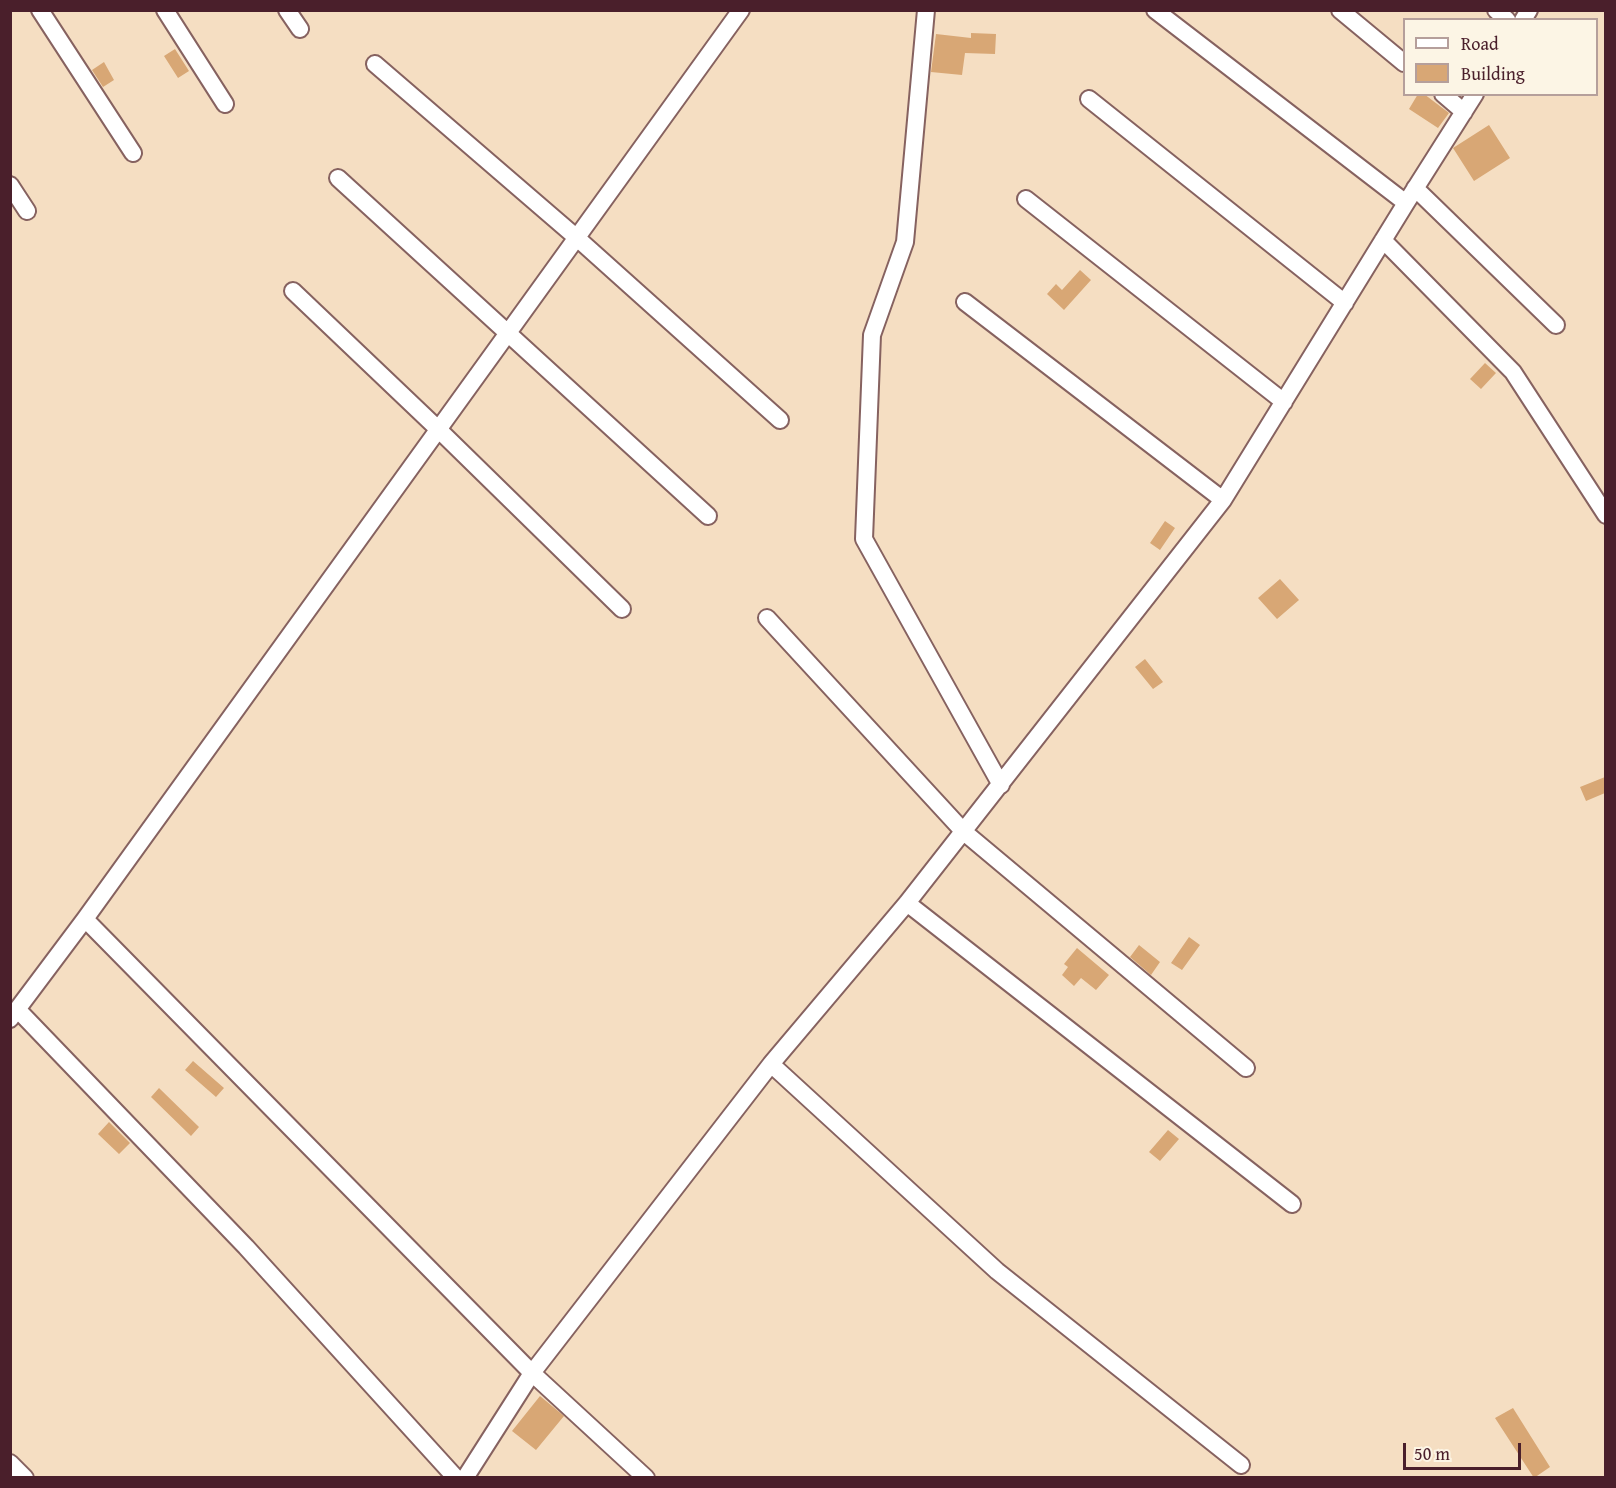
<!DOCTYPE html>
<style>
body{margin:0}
#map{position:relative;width:1616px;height:1488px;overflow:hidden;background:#f5dec2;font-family:"Gentium Book Plus",serif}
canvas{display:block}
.frame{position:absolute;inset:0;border:12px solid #4a1f2b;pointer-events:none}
.legend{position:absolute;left:1403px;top:18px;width:195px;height:78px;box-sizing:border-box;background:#fcf5e5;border:2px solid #b59f9b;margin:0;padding:8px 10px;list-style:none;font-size:18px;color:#4a1f2b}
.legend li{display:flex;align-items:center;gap:12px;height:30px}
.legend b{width:30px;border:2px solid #b59f9b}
.scale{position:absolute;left:1403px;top:1443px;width:118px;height:27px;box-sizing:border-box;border:3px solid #4a1f2b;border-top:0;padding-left:8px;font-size:18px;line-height:21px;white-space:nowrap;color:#4a1f2b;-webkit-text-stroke:4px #fcf5e5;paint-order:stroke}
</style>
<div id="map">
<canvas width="1616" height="1488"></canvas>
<div class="frame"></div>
<ul class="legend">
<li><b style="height:8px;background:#fff"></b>Road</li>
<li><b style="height:16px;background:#d8a775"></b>Building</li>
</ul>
<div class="scale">50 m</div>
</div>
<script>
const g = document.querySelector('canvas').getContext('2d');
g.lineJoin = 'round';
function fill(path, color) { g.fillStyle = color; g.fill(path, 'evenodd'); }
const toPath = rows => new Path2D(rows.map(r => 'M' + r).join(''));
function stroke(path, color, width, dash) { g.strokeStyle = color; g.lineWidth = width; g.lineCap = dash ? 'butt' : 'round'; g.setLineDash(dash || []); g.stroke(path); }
fill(toPath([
 [971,33,996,34,995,54,965,53,962,75,931,72,936,34,971,38],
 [175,49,189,71,178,78,164,56],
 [104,62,114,80,103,87,92,70],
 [1418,94,1424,94,1449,113,1438,128,1409,109],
 [1489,125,1510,158,1474,181,1453,148],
 [1080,270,1091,280,1064,310,1047,294,1056,284,1062,290],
 [1485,363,1496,373,1481,389,1470,379],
 [1165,521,1175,528,1160,550,1150,543],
 [1280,579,1299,600,1277,619,1258,598],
 [1145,659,1163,682,1153,689,1135,667],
 [1605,777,1605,793,1586,801,1580,787],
 [1189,937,1200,945,1182,970,1171,963],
 [1139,945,1160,962,1151,975,1130,957],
 [1077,948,1109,975,1096,990,1081,978,1074,986,1062,975,1068,967,1064,964],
 [193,1061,224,1088,216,1097,185,1070],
 [159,1088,199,1127,191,1136,151,1097],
 [109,1122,130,1143,119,1154,98,1134],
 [1168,1130,1179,1139,1160,1161,1149,1152],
 [540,1396,564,1416,536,1450,512,1431],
 [1513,1408,1550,1467,1534,1478,1495,1418]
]), '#d8a775');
const street = toPath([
 [40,10,133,153],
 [165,10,225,104],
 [287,10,300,29],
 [926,10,905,242,872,335,864,539,1001,785],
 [1155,10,1406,203],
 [1340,10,1404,63],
 [1496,10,1507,20],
 [1523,20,1529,10],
 [375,64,577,238,780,420],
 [1443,94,1464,112],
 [1089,99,1345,303],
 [338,178,708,516],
 [10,185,27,211],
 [1415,188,1556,325],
 [1026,199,1284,402],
 [1383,240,1513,372,1606,515],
 [293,291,439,430,622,609],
 [965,302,1223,500],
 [767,618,964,832,1246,1068],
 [907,903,1292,1204],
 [85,919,532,1373,646,1478],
 [18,1010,246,1247,456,1478],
 [10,1019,85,919,741,10],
 [771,1064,997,1271,1241,1465],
 [10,1463,25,1478],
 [465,1478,532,1373,771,1064,907,903,1223,500,1406,203,1475,94]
]);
stroke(street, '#866260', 20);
stroke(street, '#fff', 16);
</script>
